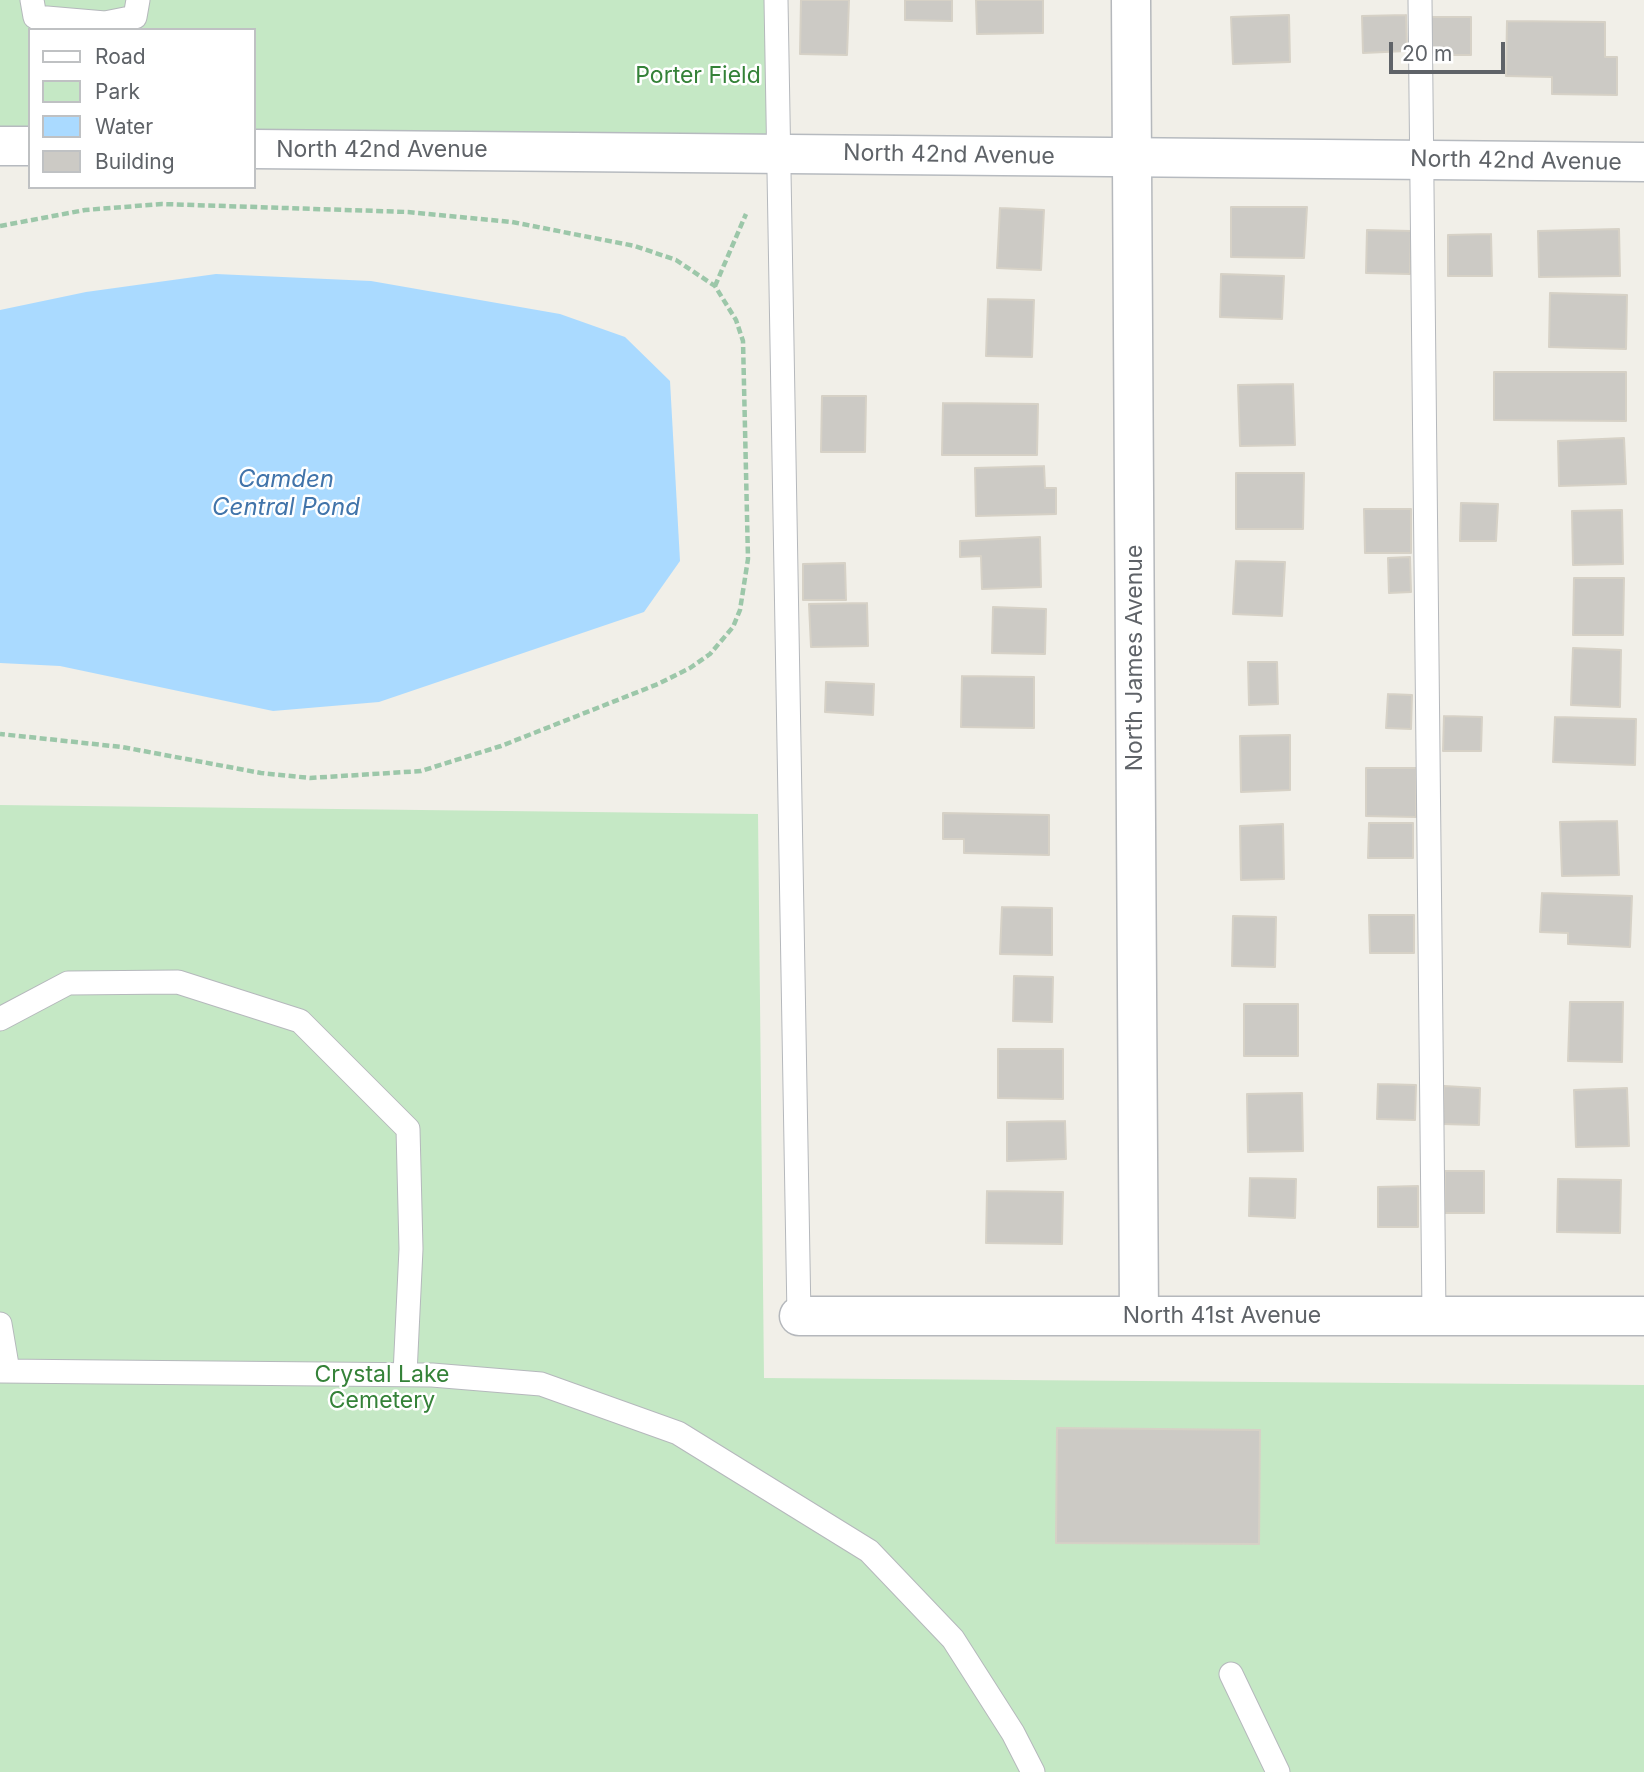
<!DOCTYPE html>
<style>
body{margin:0}
#map{position:relative;width:1644px;height:1772px;overflow:hidden;background:#f1efe8;font-family:Inter,sans-serif}
canvas{display:block}
.legend{position:absolute;left:28px;top:28px;width:228px;height:161px;box-sizing:border-box;background:#fff;border:2px solid #bfc1c3;margin:0;padding:9px 12px;list-style:none;font-size:21px;color:#5f6368}
.legend li{display:flex;align-items:center;gap:14px;height:35px}
.legend b{width:35px;border:2px solid #bfc1c3}
.scale{position:absolute;left:1389px;top:42px;width:116px;height:32px;box-sizing:border-box;border:4px solid #5f6368;border-top:0;padding-left:9px;font-size:21px;line-height:24px;white-space:nowrap;color:#5f6368;-webkit-text-stroke:5px #fff;paint-order:stroke}
</style>
<div id="map">
<canvas width="1644" height="1772"></canvas>
<ul class="legend">
<li><b style="height:9px;background:#fff"></b>Road</li>
<li><b style="height:19px;background:#c5e8c5"></b>Park</li>
<li><b style="height:19px;background:#aadaff"></b>Water</li>
<li><b style="height:19px;background:#cccac5"></b>Building</li>
</ul>
<div class="scale">20 m</div>
</div>
<script>
const g = document.querySelector('canvas').getContext('2d');
g.lineJoin = 'round';
function fill(path, color) { g.fillStyle = color; g.fill(path, 'evenodd'); }
const toPath = rows => new Path2D(rows.map(r => 'M' + r).join(''));
function stroke(path, color, width, dash) { g.strokeStyle = color; g.lineWidth = width; g.lineCap = dash ? 'butt' : 'round'; g.setLineDash(dash || []); g.stroke(path); }
function drawText(font, color, halo, rows, align = 'center') {
  g.font = font + ' Inter,sans-serif'; g.lineWidth = 5; g.setLineDash([]); g.textBaseline = 'middle'; g.strokeStyle = halo; g.fillStyle = color; for (const [text, x, y, turn = 0] of rows) {
    g.save(); g.translate(x, y); g.rotate((+turn || 0) * Math.PI / 180); g.textAlign = isNaN(turn) ? turn : align; if (halo) g.strokeText(text, 0, 0); g.fillText(text, 0, 0); g.restore();
  }
}
fill(toPath([
 [0,0,775,0,778,153,254,147,254,30,30,30,30,144,0,144],
 [0,805,758,814,764,1378,1644,1385,1644,1772,0,1772]
]), '#c5e8c5');
fill(toPath([
 [216,274,371,281,560,314,625,337,670,381,680,561,644,612,379,702,273,711,60,666,0,663,0,310,86,292]
]), '#aadaff');
const building = toPath([
 [801,0,849,0,847,55,800,54,801,0],
 [905,0,952,0,952,21,905,20,905,0],
 [976,0,1043,0,1043,33,977,34,976,0],
 [1289,15,1290,62,1233,64,1231,17,1289,15],
 [1406,15,1407,51,1363,53,1362,16,1406,15],
 [1430,17,1471,17,1471,55,1430,55,1430,17],
 [1507,21,1605,22,1605,57,1617,57,1617,95,1552,94,1552,77,1506,76,1507,21],
 [1231,207,1307,207,1304,258,1231,257,1231,207],
 [1000,208,1044,210,1041,270,997,268,1000,208],
 [1619,229,1620,276,1539,277,1538,231,1619,229],
 [1367,230,1411,231,1410,274,1366,273,1367,230],
 [1491,234,1492,276,1448,276,1448,235,1491,234],
 [1221,274,1284,276,1282,319,1220,317,1221,274],
 [1550,293,1627,295,1626,349,1549,347,1550,293],
 [988,299,1034,300,1032,357,986,356,988,299],
 [1494,372,1626,372,1626,421,1494,420,1494,372],
 [1293,384,1295,445,1240,446,1238,385,1293,384],
 [822,396,866,396,865,452,821,452,822,396],
 [943,403,1038,404,1037,455,942,455,943,403],
 [1624,438,1626,484,1559,486,1558,441,1624,438],
 [1044,466,1045,488,1056,488,1056,514,976,516,975,468,1044,466],
 [1236,473,1304,473,1303,529,1236,529,1236,473],
 [1461,503,1498,504,1496,541,1460,541,1461,503],
 [1364,509,1411,509,1411,553,1365,553,1364,509],
 [1622,510,1623,564,1573,565,1572,511,1622,510],
 [1040,537,1041,587,982,589,981,556,960,557,960,541,1040,537],
 [1410,557,1411,592,1389,593,1388,558,1410,557],
 [1236,561,1285,562,1282,616,1233,614,1236,561],
 [845,563,846,600,803,600,803,564,845,563],
 [1574,578,1624,578,1623,635,1573,635,1574,578],
 [867,603,868,646,811,647,809,604,867,603],
 [993,607,1046,609,1045,654,992,653,993,607],
 [1573,648,1621,650,1620,707,1571,705,1573,648],
 [1248,662,1277,662,1278,704,1249,705,1248,662],
 [962,676,1034,677,1034,728,961,727,962,676],
 [826,682,874,684,873,715,825,712,826,682],
 [1388,694,1412,695,1411,729,1386,728,1388,694],
 [1444,716,1482,717,1481,751,1443,751,1444,716],
 [1555,717,1636,719,1635,765,1553,762,1555,717],
 [1290,735,1290,790,1241,792,1240,736,1290,735],
 [1366,768,1416,768,1416,817,1366,816,1366,768],
 [943,813,1049,815,1049,855,964,853,964,839,943,839,943,813],
 [1617,821,1619,875,1562,876,1560,822,1617,821],
 [1369,823,1413,823,1413,858,1368,858,1369,823],
 [1283,824,1284,879,1241,880,1240,826,1283,824],
 [1542,893,1632,896,1630,947,1568,944,1568,933,1540,932,1542,893],
 [1002,907,1052,908,1052,955,1000,954,1002,907],
 [1369,915,1414,915,1414,953,1370,953,1369,915],
 [1233,916,1276,917,1275,967,1232,966,1233,916],
 [1014,976,1053,977,1052,1022,1013,1021,1014,976],
 [1570,1002,1623,1002,1622,1062,1568,1061,1570,1002],
 [1244,1004,1298,1004,1298,1056,1244,1056,1244,1004],
 [998,1049,1063,1049,1063,1099,998,1098,998,1049],
 [1378,1084,1416,1085,1415,1120,1377,1119,1378,1084],
 [1444,1086,1480,1088,1479,1125,1443,1124,1444,1086],
 [1627,1088,1629,1146,1576,1147,1574,1090,1627,1088],
 [1302,1093,1303,1151,1248,1152,1247,1094,1302,1093],
 [1065,1121,1066,1159,1007,1161,1007,1122,1065,1121],
 [1445,1171,1484,1171,1484,1213,1445,1213,1445,1171],
 [1250,1178,1296,1179,1295,1218,1249,1216,1250,1178],
 [1558,1179,1621,1180,1620,1233,1557,1232,1558,1179],
 [1418,1186,1418,1227,1378,1227,1378,1187,1418,1186],
 [987,1191,1063,1192,1062,1244,986,1243,987,1191],
 [1057,1428,1260,1430,1259,1544,1056,1543,1057,1428]
]);
fill(building, '#cccac5');
stroke(building, '#d6d1c6', 2);
const lane = toPath([
 [32,0,35,17,105,23,135,17,138,0],
 [776,0,799,1316],
 [1420,0,1434,1315],
 [0,1019,68,983,178,982,300,1021,408,1129,411,1249,405,1374],
 [0,1324,8,1371],
 [0,1371,432,1375,541,1384,678,1433,869,1551,953,1639,1013,1733,1033,1772],
 [1231,1674,1278,1772]
]);
const street = toPath([
 [1131,0,1139,1316],
 [799,1316,1644,1316]
]);
const secondary = toPath([
 [0,146,30,146],
 [254,149,1644,162]
]);
stroke(lane, '#b5b8bc', 25);
stroke(street, '#b5b8bc', 41);
stroke(secondary, '#b6babf', 41);
stroke(toPath([
 [0,226,85,210,162,204,408,212,512,222,635,246,676,260,715,286,736,320,743,341,748,559,740,610,733,627,710,654,690,668,658,684,501,746,421,771,310,778,261,773,122,747,0,734],
 [715,286,746,214]
]), '#9cc7a9', 4.5, [7, 3.5]);
stroke(lane, '#fff', 23);
stroke(street, '#fff', 38);
stroke(secondary, '#fff', 38);
drawText('23px', '#348238', '#fff', [
 ["Porter Field",698,76],
 ["Crystal Lake",382,1375],
 ["Cemetery",382,1401]
]);
drawText('23px', '#5f6368', '#fff', [
 ["North 42nd Avenue",382,150],
 ["North 42nd Avenue",949,155,1],
 ["North 42nd Avenue",1516,161,1],
 ["North James Avenue",1135,658,-90],
 ["North 41st Avenue",1222,1316]
]);
drawText('italic 24px', '#4174aa', '#fff', [
 ["Camden",286,480],
 ["Central Pond",286,508]
]);
</script>
